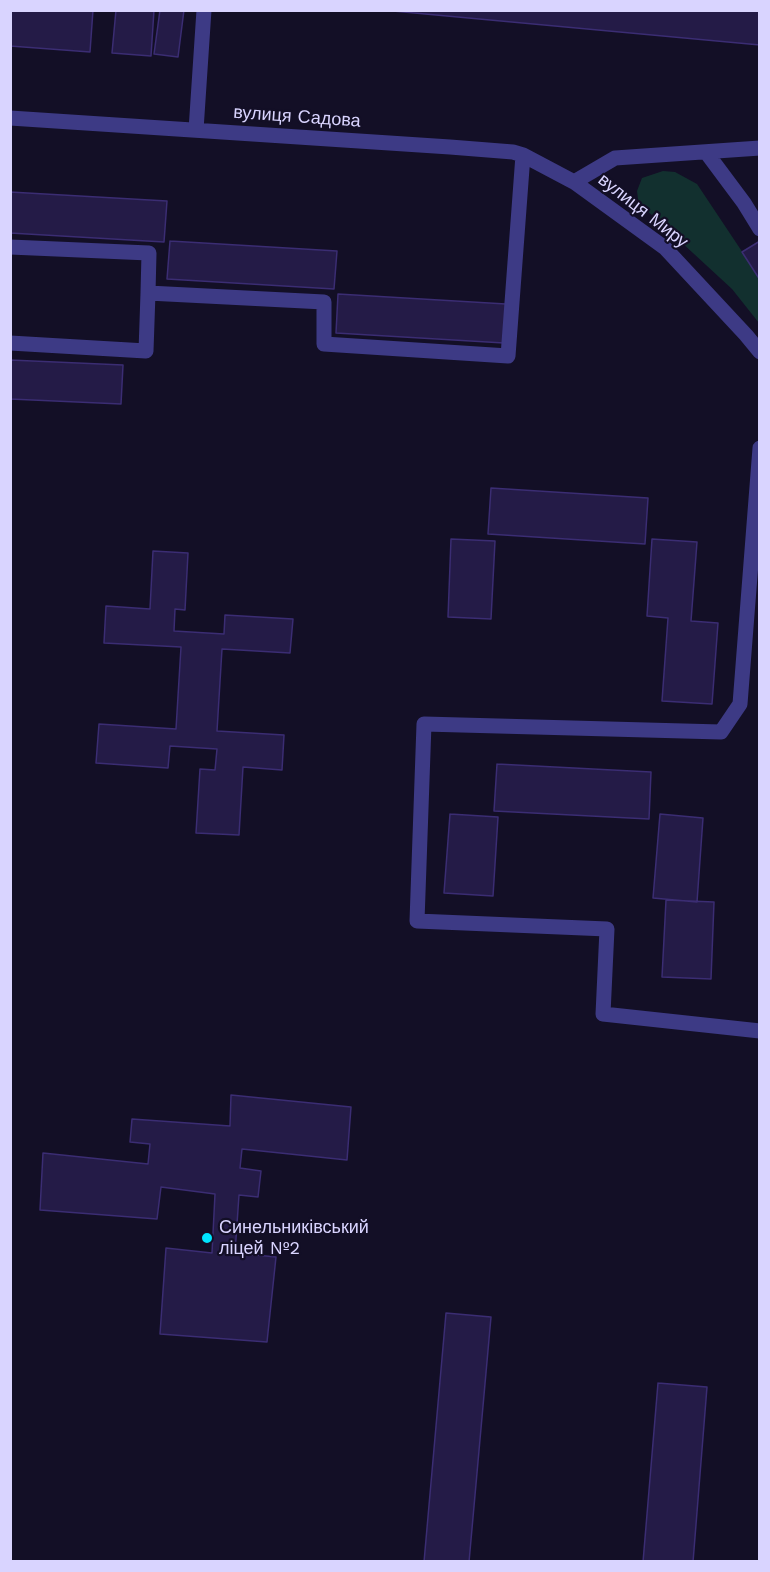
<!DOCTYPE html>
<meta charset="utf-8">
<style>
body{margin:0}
#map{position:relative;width:770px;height:1572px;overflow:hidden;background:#130f26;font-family:"Work Sans",sans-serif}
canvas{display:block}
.frame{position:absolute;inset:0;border:12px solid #d9d4ff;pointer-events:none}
</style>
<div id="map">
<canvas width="770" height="1572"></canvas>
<div class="frame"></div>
</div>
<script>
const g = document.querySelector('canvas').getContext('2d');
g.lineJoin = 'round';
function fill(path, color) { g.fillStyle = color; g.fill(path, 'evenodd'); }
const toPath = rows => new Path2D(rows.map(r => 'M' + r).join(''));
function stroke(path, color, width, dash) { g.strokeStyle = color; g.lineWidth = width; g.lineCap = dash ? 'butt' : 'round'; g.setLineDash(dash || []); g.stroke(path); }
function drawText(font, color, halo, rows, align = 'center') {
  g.font = font + ' "Work Sans",sans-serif'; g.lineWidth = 4.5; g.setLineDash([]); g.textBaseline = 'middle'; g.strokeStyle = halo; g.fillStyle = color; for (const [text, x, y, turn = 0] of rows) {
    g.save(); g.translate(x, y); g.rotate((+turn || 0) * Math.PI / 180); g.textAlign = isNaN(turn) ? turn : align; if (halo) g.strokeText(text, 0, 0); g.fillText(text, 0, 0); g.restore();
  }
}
fill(toPath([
 [663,171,675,172,697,184,759,277,759,323,732,289,642,206,638,199,637,191,642,178]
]), '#12302f');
const building = toPath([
 [11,10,93,10,90,52,10,46,11,10],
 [116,10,154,10,151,56,112,53,116,10],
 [160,10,184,10,178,57,154,54,160,10],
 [382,10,760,10,760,45,382,10],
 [10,192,167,201,164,242,10,233,10,192],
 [170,241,337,251,334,289,167,279,170,241],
 [760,241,760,280,742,252,760,241],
 [338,294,506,304,504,343,336,333,338,294],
 [10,360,123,365,121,404,10,399,10,360],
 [491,488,648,498,645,544,488,534,491,488],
 [451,539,495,541,491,619,448,617,451,539],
 [652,539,697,542,691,621,718,623,712,704,662,701,668,618,647,616,652,539],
 [153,551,188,553,185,610,175,609,174,631,224,634,225,615,293,619,290,653,222,649,217,731,284,735,282,770,243,767,239,835,196,833,200,769,215,770,217,749,170,746,168,768,96,763,99,724,176,729,181,647,104,643,106,606,150,609,153,551],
 [497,764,651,772,649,819,494,811,497,764],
 [450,814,498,817,493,896,444,893,450,814],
 [660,814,703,818,697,902,653,898,660,814],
 [666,900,714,902,711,979,662,977,666,900],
 [231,1095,351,1107,347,1160,242,1149,240,1168,261,1171,258,1197,239,1195,235,1253,276,1257,267,1342,160,1334,166,1248,212,1253,215,1194,161,1187,157,1219,40,1210,43,1153,148,1164,150,1144,130,1142,132,1119,230,1126,231,1095],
 [446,1313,491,1317,469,1562,424,1562,446,1313],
 [658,1383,707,1387,693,1562,643,1562,658,1383]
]);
fill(building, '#241b47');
stroke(building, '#3b2d73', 1.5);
stroke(toPath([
 [10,118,450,147,513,152,523,155,574,182,665,248,746,335,760,352],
 [196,130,204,10],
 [706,152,744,203,760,229],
 [574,182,615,158,760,148],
 [10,247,149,253,148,293,324,302,324,344,508,356,523,155],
 [10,343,146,351,148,293],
 [760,448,740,704,721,732,424,724,417,921,607,929,603,1014,760,1031]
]), '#3d3a85', 15);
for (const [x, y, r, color] of [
 [207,1238,6,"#00e5ff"]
]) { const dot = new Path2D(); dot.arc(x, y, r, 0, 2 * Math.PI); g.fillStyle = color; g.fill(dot); stroke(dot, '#130f26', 2); }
drawText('18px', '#d9d4ff', '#130f26', [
 ["вулиця Садова",297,117,4],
 ["вулиця Миру",643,211,38]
]);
drawText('18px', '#d9d4ff', '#130f26', [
 ["Синельниківський",219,1228],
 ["ліцей №2",219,1249]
], 'left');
</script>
